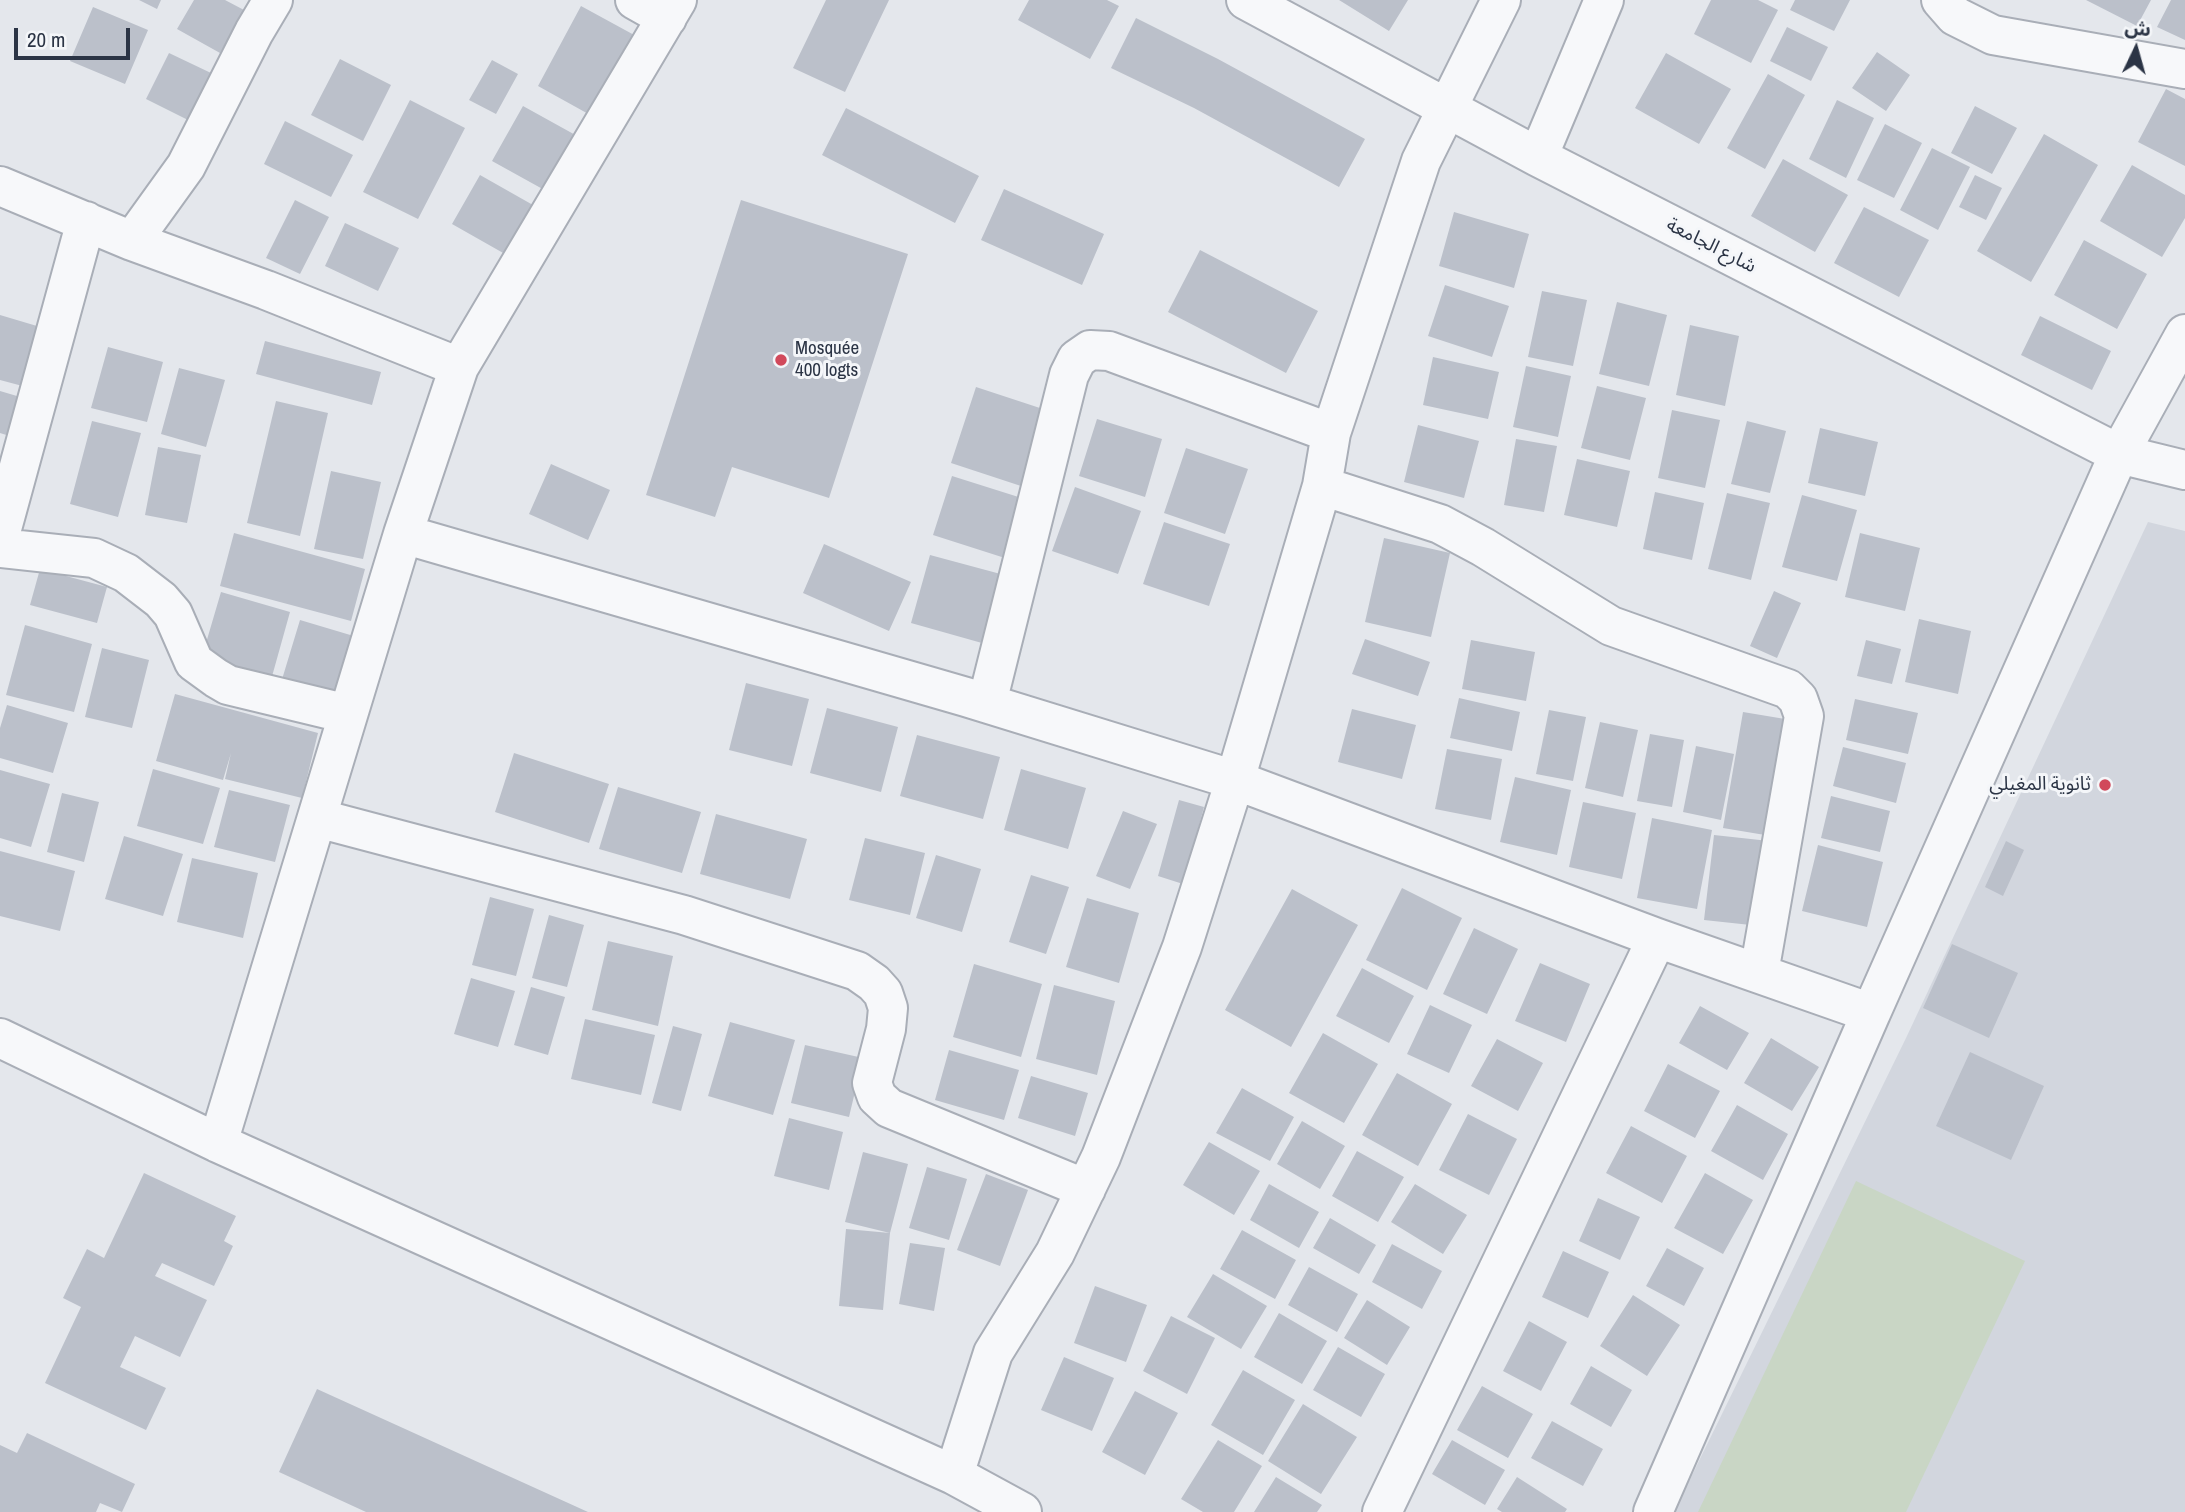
<!DOCTYPE html>
<meta charset="utf-8">
<style>
body{margin:0}
#map{position:relative;width:2185px;height:1512px;overflow:hidden;background:#e4e7ec;font-family:"Archivo Narrow","Noto Sans Arabic",sans-serif}
canvas{display:block}
.north{position:absolute;left:2101px;top:14px;width:70px;height:70px;-webkit-text-stroke:5px #f4f6f9;paint-order:stroke;rotate:5deg;font-size:19px;font-weight:700;line-height:28px;text-align:center;color:#2b3445}
.north::after{content:'';display:block;margin:auto;width:24px;height:32px;background:#2b3445;clip-path:polygon(50% 0,100% 100%,50% 72%,0 100%)}
.scale{position:absolute;left:14px;top:28px;width:116px;height:32px;box-sizing:border-box;border:4px solid #2b3445;border-top:0;padding-left:9px;font-size:21px;line-height:24px;white-space:nowrap;color:#2b3445;-webkit-text-stroke:5px #f4f6f9;paint-order:stroke}
</style>
<div id="map">
<canvas width="2185" height="1512"></canvas>
<div class="north">ش</div>
<div class="scale">20 m</div>
</div>
<script>
const g = document.querySelector('canvas').getContext('2d');
g.lineJoin = 'round';
function fill(path, color) { g.fillStyle = color; g.fill(path, 'evenodd'); }
const toPath = rows => new Path2D(rows.map(r => 'M' + r).join(''));
function stroke(path, color, width, dash) { g.strokeStyle = color; g.lineWidth = width; g.lineCap = dash ? 'butt' : 'round'; g.setLineDash(dash || []); g.stroke(path); }
function drawText(font, color, halo, rows, align = 'center') {
  g.font = font + ' "Archivo Narrow","Noto Sans Arabic",sans-serif'; g.lineWidth = 6; g.setLineDash([]); g.textBaseline = 'middle'; g.strokeStyle = halo; g.fillStyle = color; for (const [text, x, y, turn = 0] of rows) {
    g.save(); g.translate(x, y); g.rotate((+turn || 0) * Math.PI / 180); g.textAlign = isNaN(turn) ? turn : align; if (halo) g.strokeText(text, 0, 0); g.fillText(text, 0, 0); g.restore();
  }
}
fill(toPath([
 [2148,522,2185,531,2185,1512,1674,1512,1906,1038]
]), '#d2d6de');
fill(toPath([
 [1856,1181,2025,1261,1906,1512,1698,1512]
]), '#c9d6c5');
fill(toPath([
 [139,0,161,0,157,9],
 [194,0,225,0,244,10,220,53,177,29],
 [826,0,889,0,845,92,793,68],
 [1029,0,1107,0,1119,6,1090,59,1018,20],
 [1339,0,1408,0,1389,31],
 [1711,0,1758,0,1778,10,1751,63,1694,34],
 [1795,0,1850,0,1834,31,1790,10],
 [2086,0,2151,0,2137,26],
 [2171,0,2185,0,2185,40,2157,27],
 [581,6,636,36,592,116,538,86],
 [93,7,148,30,125,84,70,61],
 [1136,18,1218,59,1365,139,1339,187,1194,108,1111,68],
 [1787,27,1828,47,1811,81,1770,61],
 [1877,52,1910,75,1886,111,1852,88],
 [169,53,211,73,188,120,146,99],
 [1666,53,1731,89,1699,144,1635,108],
 [340,59,391,85,363,141,311,115],
 [492,60,518,74,496,114,469,100],
 [1768,74,1805,95,1765,169,1727,148],
 [2166,89,2185,99,2185,166,2138,142],
 [410,100,465,128,418,219,363,192],
 [1837,100,1874,118,1846,178,1809,159],
 [523,106,579,137,548,192,492,161],
 [1975,106,2017,128,1992,174,1951,153],
 [846,108,979,176,955,223,822,155],
 [285,121,353,155,331,197,264,164],
 [1885,124,1922,143,1894,198,1857,180],
 [2044,134,2098,165,2031,282,1977,251],
 [1932,148,1970,167,1938,230,1900,210],
 [1783,159,1848,195,1815,252,1751,216],
 [2132,165,2185,195,2185,218,2162,257,2100,221],
 [480,175,540,209,512,258,452,224],
 [1975,175,2002,188,1986,220,1959,207],
 [1004,189,1104,234,1082,285,981,240],
 [295,200,329,217,300,274,266,258],
 [741,200,908,254,829,498,732,467,715,517,646,495],
 [1864,207,1929,240,1899,297,1834,263],
 [1454,212,1529,234,1514,288,1439,266],
 [345,223,399,248,378,291,325,266],
 [2084,240,2147,274,2117,329,2054,295],
 [1200,250,1318,311,1286,373,1168,312],
 [1445,285,1509,306,1492,357,1428,336],
 [1542,291,1587,300,1573,366,1528,357],
 [1617,302,1667,315,1649,386,1599,374],
 [0,315,47,329,30,388,0,380],
 [2040,316,2111,351,2092,390,2021,355],
 [1690,325,1739,336,1725,406,1676,395],
 [265,341,381,372,372,405,256,374],
 [108,347,163,362,147,422,91,408],
 [1433,357,1499,372,1488,419,1423,405],
 [1526,366,1571,376,1558,437,1513,427],
 [179,368,225,380,206,447,161,434],
 [1597,386,1646,398,1630,460,1581,448],
 [976,387,1046,410,1021,486,951,463],
 [0,391,27,399,16,438,0,433],
 [276,401,328,413,300,536,247,523],
 [1672,410,1720,420,1705,488,1658,478],
 [1097,419,1162,439,1145,497,1079,476],
 [92,421,141,433,118,517,70,504],
 [1747,421,1786,431,1770,493,1731,484],
 [1418,425,1479,441,1464,498,1404,482],
 [1820,428,1878,442,1865,496,1808,483],
 [1516,439,1557,446,1544,512,1504,505],
 [158,447,201,455,187,523,145,515],
 [1186,448,1248,469,1225,534,1164,513],
 [1577,459,1630,471,1617,527,1564,515],
 [551,464,610,490,588,540,529,514],
 [331,471,381,482,363,559,314,549],
 [952,476,1028,500,1008,559,933,535],
 [1075,487,1141,511,1118,574,1052,551],
 [1655,492,1704,503,1692,560,1643,549],
 [1727,493,1770,503,1751,580,1708,569],
 [1802,495,1857,510,1837,581,1782,567],
 [1164,522,1230,544,1209,606,1143,584],
 [234,533,365,569,351,621,220,586],
 [1860,533,1920,548,1905,611,1845,597],
 [1384,538,1450,553,1431,637,1365,622],
 [824,544,911,582,889,631,803,593],
 [930,555,1008,576,989,645,911,623],
 [40,569,107,587,97,623,30,605],
 [1774,591,1801,603,1777,658,1750,646],
 [221,592,290,612,271,680,201,660],
 [1919,619,1971,631,1958,694,1905,682],
 [300,620,357,637,337,704,280,686],
 [25,625,92,644,74,712,6,695],
 [1365,639,1430,662,1418,696,1352,674],
 [1471,640,1535,652,1526,701,1462,689],
 [1866,640,1901,649,1892,684,1857,676],
 [102,648,149,660,132,728,85,717],
 [746,683,809,699,792,766,729,750],
 [175,694,318,733,302,798,225,779,231,753,223,780,156,761],
 [1459,698,1520,712,1512,751,1450,738],
 [1855,699,1918,713,1908,754,1846,740],
 [7,705,68,723,53,773,0,758,0,728],
 [827,708,898,727,881,792,810,773],
 [1352,709,1416,725,1402,779,1338,762],
 [1549,710,1586,717,1573,781,1536,774],
 [1743,712,1791,720,1771,836,1723,828],
 [1600,722,1638,730,1623,797,1585,788],
 [1650,734,1684,740,1672,807,1637,801],
 [917,735,1000,757,983,819,900,796],
 [1696,746,1734,754,1721,820,1683,812],
 [1843,747,1906,763,1896,803,1833,786],
 [1447,749,1502,759,1491,820,1435,809],
 [514,753,609,784,589,843,495,812],
 [153,769,220,788,203,844,137,826],
 [1021,769,1086,788,1068,849,1004,830],
 [0,770,50,784,31,847,0,838],
 [1515,777,1571,790,1557,855,1500,842],
 [618,787,701,812,682,873,599,849],
 [229,790,290,805,275,862,214,847],
 [62,793,99,802,84,862,47,852],
 [1831,796,1890,811,1880,852,1821,838],
 [1179,800,1204,807,1183,884,1158,876],
 [1583,802,1636,813,1622,879,1569,867],
 [1123,811,1157,824,1130,889,1096,876],
 [716,814,807,839,790,899,700,874],
 [1652,818,1712,830,1697,909,1637,898],
 [1714,835,1769,841,1760,926,1704,920],
 [124,836,183,854,163,916,105,899],
 [865,838,925,853,910,915,849,900],
 [2006,841,2024,850,2003,896,1985,887],
 [1818,845,1883,862,1867,927,1802,911],
 [0,851,75,871,60,931,0,916],
 [936,855,981,869,962,932,916,918],
 [192,858,258,873,243,938,177,922],
 [1031,875,1069,887,1046,954,1009,942],
 [1402,888,1462,918,1427,990,1366,960],
 [1292,889,1358,925,1291,1047,1225,1010],
 [490,897,534,909,516,976,472,965],
 [1087,898,1139,913,1119,983,1066,967],
 [549,915,584,925,567,987,532,978],
 [1474,928,1518,949,1487,1014,1443,994],
 [608,941,673,956,658,1026,592,1010],
 [1952,944,2018,973,1989,1038,1923,1008],
 [1540,963,1590,984,1566,1042,1515,1021],
 [974,964,1042,984,1021,1057,953,1037],
 [1362,968,1414,996,1389,1043,1336,1016],
 [471,978,515,991,498,1047,454,1034],
 [1054,985,1115,1001,1097,1075,1036,1059],
 [531,987,565,997,548,1055,514,1045],
 [1430,1005,1472,1025,1449,1073,1407,1054],
 [1700,1006,1749,1033,1727,1070,1679,1043],
 [585,1019,655,1035,641,1095,571,1079],
 [730,1022,795,1040,773,1115,708,1096],
 [673,1026,702,1034,681,1111,652,1103],
 [1323,1033,1378,1064,1344,1123,1289,1093],
 [1771,1038,1819,1067,1792,1111,1744,1083],
 [1497,1039,1543,1063,1518,1111,1471,1086],
 [805,1045,863,1058,849,1117,791,1103],
 [949,1050,1019,1070,1004,1120,935,1100],
 [1970,1052,2044,1086,2011,1160,1936,1126],
 [1668,1064,1720,1091,1695,1138,1644,1111],
 [1397,1073,1452,1104,1418,1166,1362,1135],
 [1031,1076,1088,1093,1075,1136,1018,1118],
 [1242,1088,1294,1117,1270,1161,1216,1133],
 [1737,1105,1788,1134,1763,1180,1711,1151],
 [1468,1114,1517,1139,1489,1195,1439,1170],
 [789,1118,843,1132,829,1190,774,1176],
 [1302,1121,1345,1146,1320,1189,1277,1164],
 [1631,1126,1687,1156,1662,1203,1606,1173],
 [1209,1142,1260,1171,1234,1215,1183,1185],
 [1357,1151,1404,1177,1378,1222,1332,1196],
 [863,1152,908,1164,890,1233,883,1310,839,1306,846,1229,890,1233,845,1222],
 [927,1167,967,1179,949,1240,909,1228],
 [144,1173,236,1216,224,1241,233,1246,214,1286,162,1263,155,1276,207,1300,180,1357,135,1336,120,1367,166,1388,146,1430,45,1383,81,1307,63,1298,87,1249,104,1258],
 [1705,1173,1753,1200,1723,1254,1674,1228],
 [986,1174,1028,1190,1000,1266,957,1250],
 [1269,1184,1319,1212,1299,1248,1250,1220],
 [1415,1184,1467,1215,1443,1254,1391,1222],
 [1598,1198,1640,1217,1620,1260,1579,1241],
 [1330,1218,1376,1245,1359,1274,1313,1248],
 [1242,1230,1296,1260,1275,1299,1220,1269],
 [910,1243,945,1248,934,1311,899,1304],
 [1392,1244,1442,1271,1422,1309,1372,1282],
 [1667,1248,1704,1268,1684,1306,1646,1286],
 [1563,1251,1609,1272,1588,1318,1542,1297],
 [1309,1267,1358,1294,1337,1332,1288,1305],
 [1213,1274,1267,1306,1241,1349,1187,1317],
 [1095,1286,1147,1305,1126,1362,1074,1343],
 [1633,1295,1680,1325,1647,1376,1600,1346],
 [1367,1300,1410,1327,1387,1365,1344,1338],
 [1279,1313,1327,1341,1302,1384,1254,1357],
 [1171,1316,1215,1338,1187,1394,1143,1371],
 [1529,1321,1567,1342,1541,1391,1503,1371],
 [1338,1347,1385,1374,1361,1417,1313,1390],
 [1064,1357,1114,1378,1092,1431,1041,1410],
 [1591,1366,1632,1390,1611,1427,1570,1404],
 [1243,1370,1295,1400,1263,1455,1211,1425],
 [1482,1386,1533,1414,1508,1458,1457,1430],
 [317,1389,588,1512,366,1512,279,1472],
 [1135,1391,1178,1413,1145,1475,1102,1452],
 [1303,1404,1357,1437,1321,1494,1268,1461],
 [1552,1421,1603,1449,1583,1486,1531,1458],
 [27,1433,135,1484,122,1512,100,1503,96,1512,0,1512,0,1445,17,1453],
 [1218,1440,1262,1466,1234,1512,1203,1512,1181,1499],
 [1452,1440,1505,1470,1485,1505,1432,1474],
 [1276,1477,1322,1505,1317,1512,1254,1512],
 [1517,1477,1567,1509,1565,1512,1502,1512,1497,1509]
]), '#bbc0ca');
const minor = toPath([
 [635,0,667,18],
 [1246,0,1538,157,2119,454,2185,470],
 [1941,0,1955,16,1993,35,2185,69],
 [1538,157,1604,0],
 [0,186,132,241,266,290,459,367],
 [132,241,186,166,254,32,273,0],
 [1322,486,1440,524,1483,547,1611,626,1788,689,1798,699,1804,716,1759,973],
 [403,534,966,697,1235,780,1657,938,1871,1013,2119,454,2185,334],
 [0,536,86,221],
 [0,548,94,558,126,573,161,600,173,614,194,662,216,678,228,685,348,714],
 [987,703,1069,375,1077,359,1090,350,1109,351,1331,433],
 [317,818,684,915,857,971,874,983,883,993,888,1008,886,1029,872,1083,877,1097,889,1108,1086,1189],
 [0,1038,218,1143,954,1475,1022,1512],
 [218,1143,403,534,459,367,677,0],
 [954,1475,993,1353,1055,1253,1101,1157,1182,947,1235,780,1322,486,1331,433,1421,161,1501,0],
 [1382,1512,1657,938],
 [1653,1512,1871,1013]
]);
stroke(minor, '#a9aeb7', 42);
stroke(minor, '#f7f8fa', 38);
for (const [x, y, r, color] of [
 [781,360,7,"#d1495b"],
 [2105,785,7,"#d1495b"]
]) { const dot = new Path2D(); dot.arc(x, y, r, 0, 2 * Math.PI); g.fillStyle = color; g.fill(dot); stroke(dot, '#f4f6f9', 2.5); }
drawText('19px', '#2b3445', '#f4f6f9', [
 ["شارع الجامعة",1711,246,27]
]);
drawText('19px', '#2b3445', '#f4f6f9', [
 ["Mosquée",795,349],
 ["400 logts",795,371],
 ["ثانوية المغيلي",2091,785,"right"]
], 'left');
</script>
